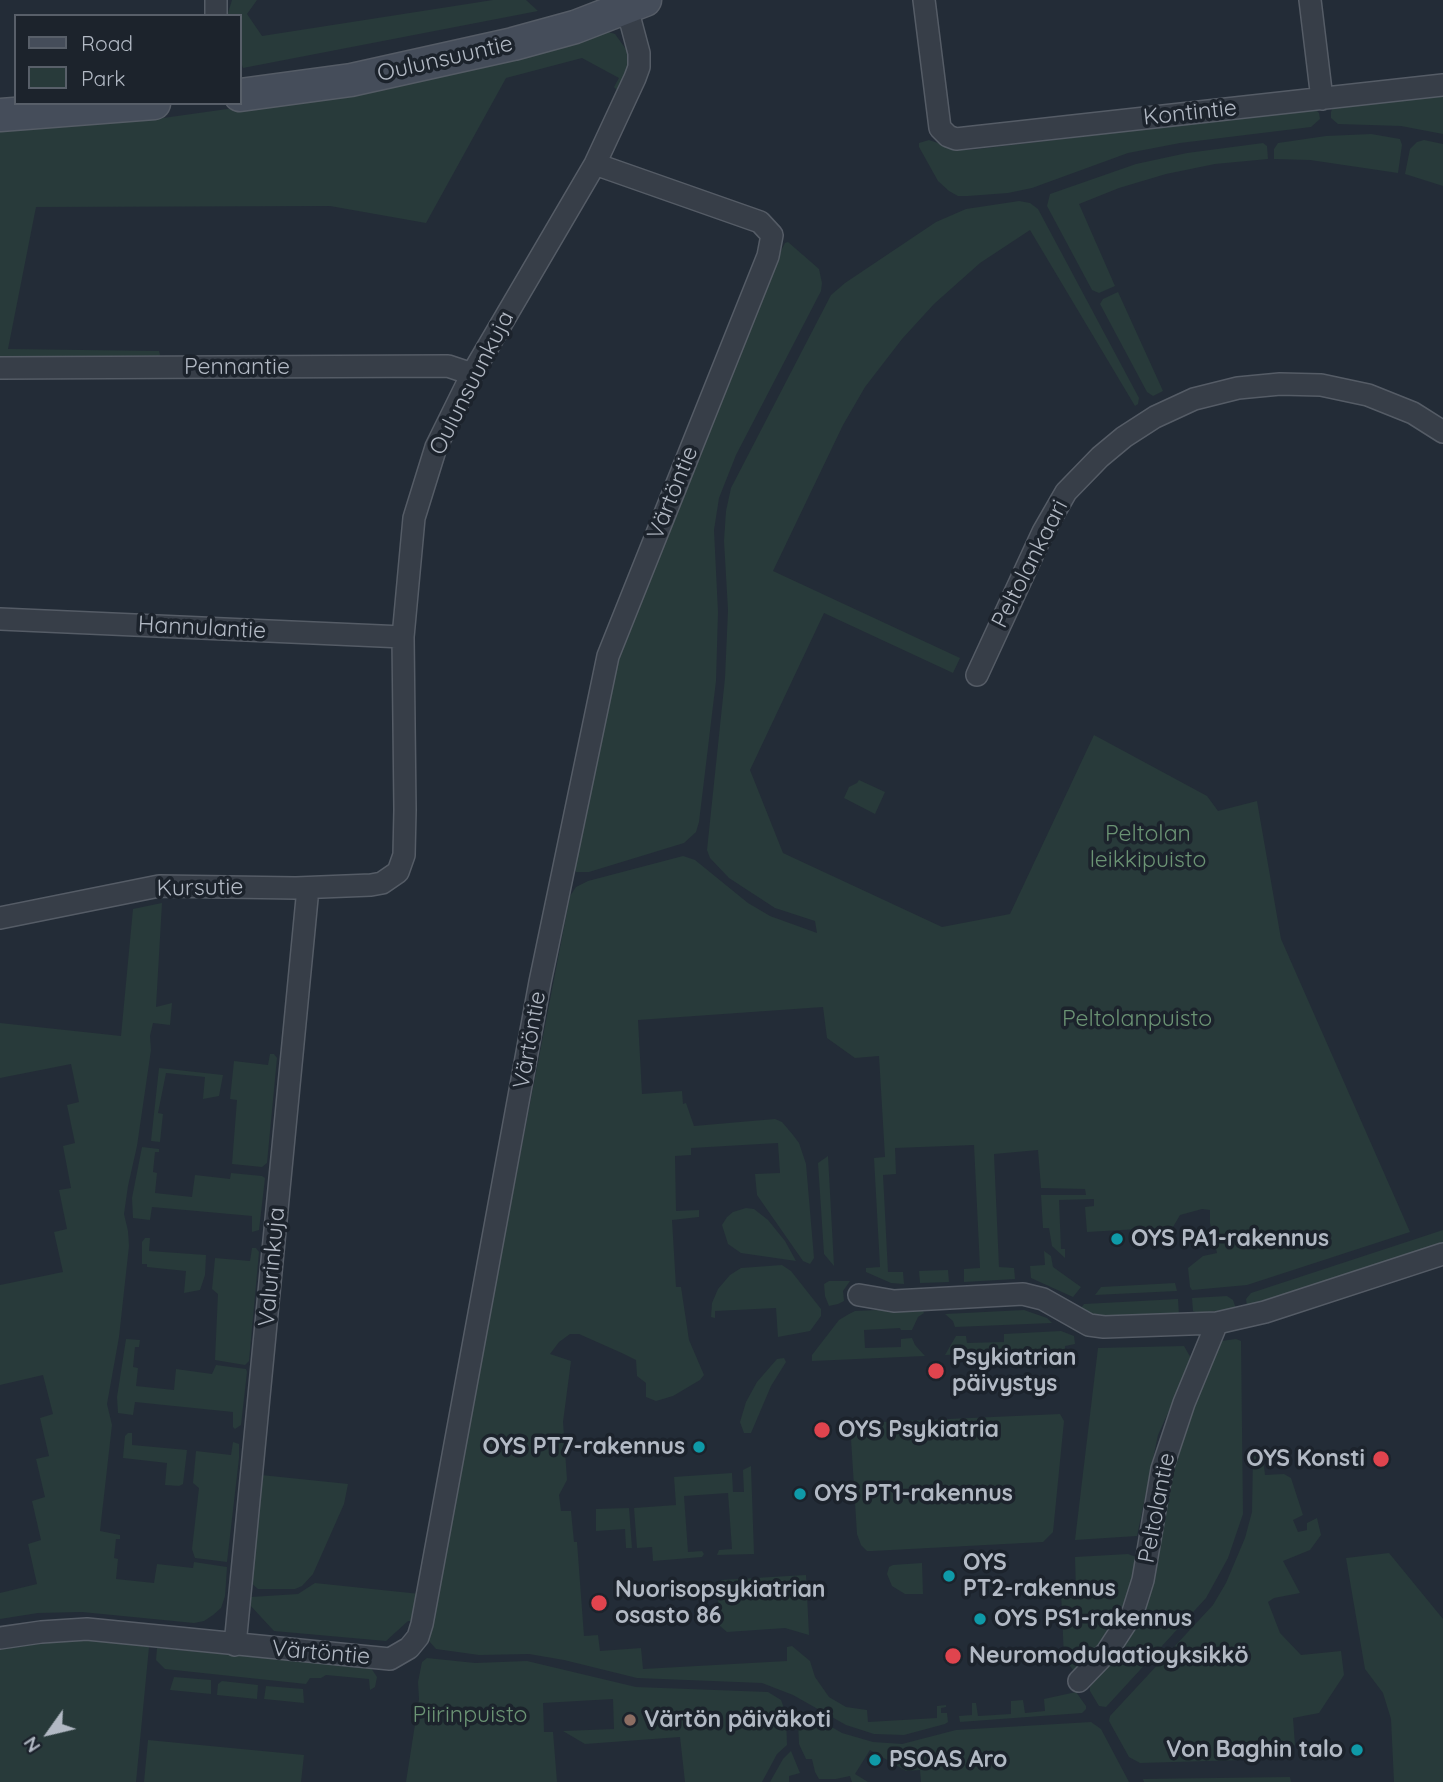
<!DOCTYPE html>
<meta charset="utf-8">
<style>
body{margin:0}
#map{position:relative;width:1443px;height:1782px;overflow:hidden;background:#232c37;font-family:Quicksand,sans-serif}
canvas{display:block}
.legend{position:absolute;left:14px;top:14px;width:228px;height:91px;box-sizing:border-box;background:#1c232c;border:2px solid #585f69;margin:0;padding:9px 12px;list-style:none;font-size:21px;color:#b2b9c4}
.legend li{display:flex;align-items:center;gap:14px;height:35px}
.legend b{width:35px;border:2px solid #585f69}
.north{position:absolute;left:14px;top:1698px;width:70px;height:70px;-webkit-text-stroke:5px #1c232c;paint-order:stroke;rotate:236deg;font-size:19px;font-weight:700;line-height:28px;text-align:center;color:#b2b9c4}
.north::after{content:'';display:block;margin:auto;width:24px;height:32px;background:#b2b9c4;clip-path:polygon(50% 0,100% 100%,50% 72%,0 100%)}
</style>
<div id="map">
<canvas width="1443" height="1782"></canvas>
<ul class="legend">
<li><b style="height:9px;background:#454d5a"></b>Road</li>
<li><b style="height:19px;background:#283a3a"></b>Park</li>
</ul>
<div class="north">N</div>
</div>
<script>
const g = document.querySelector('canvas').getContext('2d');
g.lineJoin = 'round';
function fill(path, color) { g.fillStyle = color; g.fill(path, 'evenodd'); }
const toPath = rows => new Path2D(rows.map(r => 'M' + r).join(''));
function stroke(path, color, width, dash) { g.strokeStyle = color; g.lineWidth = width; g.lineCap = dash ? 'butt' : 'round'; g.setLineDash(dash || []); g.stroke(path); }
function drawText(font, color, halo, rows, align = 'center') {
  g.font = font + ' Quicksand,sans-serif'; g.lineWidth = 7; g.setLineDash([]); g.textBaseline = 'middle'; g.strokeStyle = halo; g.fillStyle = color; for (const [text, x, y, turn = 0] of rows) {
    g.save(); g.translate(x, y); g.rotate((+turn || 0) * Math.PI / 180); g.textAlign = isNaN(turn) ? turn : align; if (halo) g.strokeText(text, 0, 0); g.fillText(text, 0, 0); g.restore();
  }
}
fill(toPath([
 [232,0,257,0,247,14,262,36,493,0,526,0,538,11,243,68,240,59,240,16,227,16],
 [605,31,615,34,628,52,630,70,620,93,614,87,619,78,582,58,506,78,426,223,330,206,36,207,8,349,159,351,160,355,158,360,0,361,0,131,156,119,327,95],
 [1443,95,1443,134,1401,126,1338,124,1331,118,1331,112,1333,107],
 [1315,109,1319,113,1320,119,1311,127,1180,143,1128,153,1032,188,1008,193,968,196,958,196,949,191,938,181,919,147,919,143,929,140,956,149,970,150],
 [1371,134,1400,139,1402,145,1398,173,1310,160,1274,159,1274,149,1278,143,1326,136],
 [1424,140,1443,144,1443,186,1405,174,1410,149,1417,142],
 [1263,143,1267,146,1268,159,1215,164,1166,174,1119,188,1079,204,1115,286,1099,293,1092,290,1047,206,1050,194,1136,164,1187,153],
 [1019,201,1030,203,1038,209,1139,398,1138,404,1135,406,1030,230,980,263,934,304,902,339,865,387,843,425,773,571,960,658,953,673,824,613,750,770,783,853,942,927,1010,914,1094,735,1207,796,1218,811,1257,801,1281,939,1410,1232,1247,1285,1192,1290,1190,1287,1188,1268,1203,1256,1217,1253,1210,1223,1210,1210,1202,1209,1180,1215,1173,1227,1087,1232,1085,1207,1094,1206,1094,1199,1059,1200,1061,1249,1065,1249,1065,1258,1052,1246,1049,1228,1043,1228,1041,1195,1086,1195,1085,1189,1041,1188,1038,1150,994,1154,999,1267,1014,1268,1015,1279,964,1282,964,1269,980,1268,974,1145,895,1148,896,1174,883,1175,888,1272,903,1272,904,1284,891,1283,866,1272,866,1268,880,1267,874,1158,885,1157,879,1056,855,1058,827,1038,823,1007,638,1020,642,1094,682,1091,683,1104,686,1103,694,1126,775,1119,782,1122,793,1135,799,1143,806,1164,814,1258,810,1264,803,1261,757,1195,755,1174,780,1173,778,1143,691,1148,691,1155,675,1156,676,1211,699,1210,699,1217,672,1220,676,1287,681,1287,689,1340,704,1375,700,1380,673,1396,656,1401,646,1397,646,1383,637,1376,636,1360,624,1354,579,1334,570,1334,559,1342,550,1354,571,1361,563,1422,567,1480,559,1495,561,1511,571,1511,574,1542,577,1542,584,1636,598,1635,600,1651,641,1648,643,1669,787,1661,787,1647,792,1646,810,1661,815,1677,829,1697,846,1707,867,1710,868,1722,937,1718,937,1706,946,1705,946,1707,941,1708,941,1713,947,1713,948,1722,945,1724,904,1735,874,1734,846,1725,793,1695,762,1683,637,1678,564,1660,529,1654,479,1655,436,1649,429,1641,429,1628,570,896,576,887,588,881,683,856,695,860,748,903,770,916,817,933,815,921,775,908,729,878,710,858,707,850,725,678,728,610,724,541,726,511,731,488,831,295,845,283,936,222,966,209],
 [788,242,819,269,822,283,821,291,736,455,719,498,714,530,718,612,716,681,699,822,696,832,684,843,589,872,576,872,574,868,614,670,777,259,785,243],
 [1118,292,1163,391,1153,396,1147,392,1100,304,1103,299],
 [859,780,885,792,875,814,844,798,849,787,857,783],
 [162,903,156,1007,172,1003,170,1025,153,1023,150,1036,151,1050,137,1146,128,1186,124,1214,128,1231,129,1246,119,1337,107,1404,112,1425,100,1531,120,1535,120,1539,116,1539,114,1558,118,1559,116,1579,154,1583,157,1564,193,1568,194,1562,227,1567,225,1596,221,1608,213,1615,204,1621,194,1623,82,1612,38,1613,0,1619,0,1593,37,1584,28,1544,41,1540,32,1501,45,1497,36,1459,49,1456,40,1418,53,1414,43,1375,0,1385,0,1285,63,1272,54,1232,67,1229,59,1190,71,1188,63,1146,75,1143,67,1105,79,1102,71,1064,0,1078,0,1023,121,1036,133,909],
 [270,1054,274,1054,277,1058,267,1163,262,1167,232,1164,237,1100,230,1099,234,1061,268,1065],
 [159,1068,223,1075,219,1096,203,1099,205,1077,166,1073,158,1113,163,1114,160,1142,151,1141],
 [142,1147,159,1149,159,1152,155,1152,153,1172,157,1173,155,1193,192,1197,195,1175,230,1179,231,1173,262,1176,265,1178,259,1230,252,1232,252,1216,152,1207,150,1220,133,1218,132,1198],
 [828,1156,834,1266,824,1254,818,1163],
 [746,1208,754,1209,768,1220,785,1241,796,1261,741,1253,728,1244,722,1225,727,1217,733,1212],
 [1443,1230,1443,1244,1247,1307,1246,1299,1251,1293],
 [145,1238,150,1238,149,1251,206,1255,205,1275,200,1290,184,1293,186,1271,147,1267,147,1264,142,1264,142,1242],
 [252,1248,256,1248,259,1252,249,1361,245,1365,215,1360,218,1294,212,1289,215,1258,250,1261],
 [1044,1251,1051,1256,1053,1267,1081,1287,1073,1297,1031,1278,1030,1266,1045,1265],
 [782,1265,791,1271,821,1309,821,1316,810,1331,778,1337,776,1308,715,1311,715,1318,711,1317,712,1303,718,1289,730,1275,741,1268],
 [948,1270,949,1282,920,1283,919,1271],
 [829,1281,850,1281,843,1291,844,1301,838,1304,829,1306,825,1296,824,1284],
 [1175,1283,1177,1291,1095,1295,1101,1287],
 [1227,1296,1233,1300,1236,1309,1197,1313,1193,1311,1192,1298],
 [1178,1299,1179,1315,1104,1319,1079,1311,1084,1304],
 [922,1308,924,1313,918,1317,912,1330,901,1330,900,1328,864,1330,865,1348,901,1347,901,1339,912,1338,915,1345,925,1356,812,1361,812,1355,839,1320,849,1314,855,1311],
 [1024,1310,1047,1318,1052,1323,955,1327,953,1321,945,1314],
 [1061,1331,1074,1336,1075,1344,1065,1346,1065,1349,945,1355,956,1336,966,1336,967,1343,1004,1342,1004,1334],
 [126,1339,140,1340,139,1347,135,1347,133,1367,138,1368,136,1386,174,1390,176,1369,212,1374,216,1365,246,1369,247,1372,241,1425,235,1429,233,1427,233,1412,135,1402,133,1415,118,1413,117,1397],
 [1236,1339,1241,1341,1243,1514,1228,1558,1206,1598,1106,1707,1099,1706,1090,1691,1090,1684,1129,1635,1180,1439,1213,1355,1221,1341],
 [1184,1346,1192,1360,1158,1435,1137,1536,1075,1540,1098,1348],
 [784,1358,786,1362,771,1386,751,1433,744,1433,740,1422,746,1402,757,1382,777,1359],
 [1060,1414,1064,1421,1053,1532,1043,1542,872,1551,867,1551,861,1545,857,1534,851,1439,856,1425,859,1423],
 [128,1433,132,1433,132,1445,187,1450,183,1484,179,1486,165,1485,167,1463,123,1458,125,1436],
 [233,1442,239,1444,239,1458,227,1562,195,1558,192,1549,199,1488,193,1483,196,1451,231,1455],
 [1253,1456,1263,1458,1265,1475,1284,1474,1291,1478,1303,1515,1293,1520,1298,1532,1307,1530,1307,1523,1317,1518,1321,1535,1310,1550,1283,1561,1300,1593,1274,1598,1268,1602,1280,1633,1301,1655,1341,1651,1344,1675,1319,1713,1293,1718,1295,1745,1276,1759,1140,1763,1129,1757,1109,1721,1110,1716,1213,1605,1226,1583,1245,1538,1252,1512],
 [751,1466,754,1554,717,1555,719,1550,732,1549,728,1493,684,1496,688,1552,702,1551,704,1554,702,1557,653,1561,652,1547,637,1548,634,1508,676,1505,674,1477,732,1473,733,1492,744,1492,743,1470],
 [261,1475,348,1484,344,1504,313,1574,302,1586,295,1589,258,1589,250,1582],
 [629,1508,632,1548,626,1548,625,1529,596,1531,596,1509],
 [1389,1553,1443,1619,1443,1782,1394,1782,1391,1719,1383,1693,1365,1669,1346,1558],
 [1128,1554,1136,1557,1138,1560,1125,1606,1100,1646,1076,1671,1073,1670,1064,1658,1061,1591,1076,1591,1075,1557],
 [922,1563,923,1594,905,1594,892,1586,887,1574,889,1567,893,1565],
 [806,1575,809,1635,785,1628,727,1632,720,1626,717,1586,721,1580],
 [315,1583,420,1594,412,1621,408,1621,386,1641,274,1631,249,1604,251,1597,298,1594],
 [78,1638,109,1640,149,1647,136,1782,0,1782,0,1646],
 [157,1648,364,1667,371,1668,377,1677,375,1687,370,1690,369,1679,326,1675,321,1678,310,1678,306,1684,165,1669,156,1660],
 [427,1658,475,1663,527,1661,636,1687,768,1692,781,1700,786,1714,787,1745,777,1754,762,1782,685,1782,680,1737,585,1744,563,1731,614,1729,613,1699,543,1703,544,1732,553,1732,557,1782,406,1782,419,1699,418,1682,422,1662],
 [174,1677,211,1680,211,1694,170,1690],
 [222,1681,258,1685,257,1699,217,1695,218,1684],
 [266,1686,303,1689,304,1703,264,1699],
 [1076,1692,1086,1706,1086,1709,1082,1713,960,1722,959,1716,972,1715,972,1703,976,1703,978,1716,1011,1714,1011,1701,1023,1700,1025,1713,1045,1711,1044,1699],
 [811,1715,842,1733,873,1742,902,1744,956,1730,1091,1722,1101,1729,1129,1782,921,1782,920,1770,906,1771,870,1750,855,1774,868,1782,852,1782,850,1776,836,1779,819,1779,815,1772,812,1759,806,1759,799,1744,798,1721,801,1717],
 [148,1740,304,1755,301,1782,144,1782],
 [791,1751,800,1773,789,1776,789,1782,770,1782,783,1759],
 [1290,1777,1291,1782,1144,1782,1143,1779]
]), '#283a3a');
const minor = toPath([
 [924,0,940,128,948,136,956,139,1443,85],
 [1310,0,1322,99],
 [216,16,216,0],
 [0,368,448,366,472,374],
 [0,619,403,637],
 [977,675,1043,532,1066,492,1100,457,1124,437,1155,417,1194,399,1238,388,1280,384,1321,385,1368,395,1413,413,1443,432],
 [0,918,159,886,296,888,371,885,382,883,398,872,404,855,405,810,403,637,414,518,436,447,472,374,595,164,635,78,639,67,639,53,631,23,621,10],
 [859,1295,894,1301,1023,1294,1043,1299,1089,1325,1104,1327,1217,1323],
 [0,1638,41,1632,87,1629,390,1659,409,1648,418,1637,422,1624,540,982,608,656,768,256,772,235,760,222,595,164],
 [235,1645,308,888],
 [1079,1681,1107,1652,1133,1612,1143,1580,1162,1469,1184,1403,1217,1323,1265,1312,1443,1254]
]);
const secondary = toPath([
 [240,95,351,80,513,44,575,27,645,0],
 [0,115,154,103]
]);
stroke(minor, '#555c66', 24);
stroke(secondary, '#555c66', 35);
stroke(minor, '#373e48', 21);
stroke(secondary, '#454d5a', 32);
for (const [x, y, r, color] of [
 [1117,1239,7,"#0f9aa8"],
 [936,1371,9,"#e0444e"],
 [822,1430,9,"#e0444e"],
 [699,1447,7,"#0f9aa8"],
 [1381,1459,9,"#e0444e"],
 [800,1494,7,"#0f9aa8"],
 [949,1576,7,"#0f9aa8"],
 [599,1603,9,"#e0444e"],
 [980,1619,7,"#0f9aa8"],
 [953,1656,9,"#e0444e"],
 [630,1720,7,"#8d6e63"],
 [1357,1750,7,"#0f9aa8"],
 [875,1760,7,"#0f9aa8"]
]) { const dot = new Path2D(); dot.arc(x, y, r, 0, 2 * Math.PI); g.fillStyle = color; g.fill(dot); stroke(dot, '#1c232c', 2.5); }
drawText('23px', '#b2b9c4', '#1c232c', [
 ["Oulunsuuntie",445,59,-13],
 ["Kontintie",1190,113,-6],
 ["Pennantie",237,367],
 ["Oulunsuunkuja",472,383,-63],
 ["Värtöntie",673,493,-68],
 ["Peltolankaari",1030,564,-63],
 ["Hannulantie",202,628,3],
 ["Kursutie",200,888,-1],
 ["Värtöntie",530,1040,-80],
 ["Valurinkuja",272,1267,-85],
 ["Peltolantie",1157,1508,-79],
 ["Värtöntie",321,1653,5]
]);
drawText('23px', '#6b9374', '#1c232c', [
 ["Peltolan",1148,834],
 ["leikkipuisto",1148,860],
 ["Peltolanpuisto",1137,1019],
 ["Piirinpuisto",470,1715]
]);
drawText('bold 23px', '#b2b9c4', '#1c232c', [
 ["OYS PA1-rakennus",1131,1239],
 ["Psykiatrian",952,1358],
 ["päivystys",952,1384],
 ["OYS Psykiatria",838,1430],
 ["OYS PT7-rakennus",685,1447,"right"],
 ["OYS Konsti",1365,1459,"right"],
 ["OYS PT1-rakennus",814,1494],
 ["OYS",963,1563],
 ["PT2-rakennus",963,1589],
 ["Nuorisopsykiatrian",615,1590],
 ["osasto 86",615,1616],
 ["OYS PS1-rakennus",994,1619],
 ["Neuromodulaatioyksikkö",969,1656],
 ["Värtön päiväkoti",644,1720],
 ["Von Baghin talo",1343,1750,"right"],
 ["PSOAS Aro",889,1760]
], 'left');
</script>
